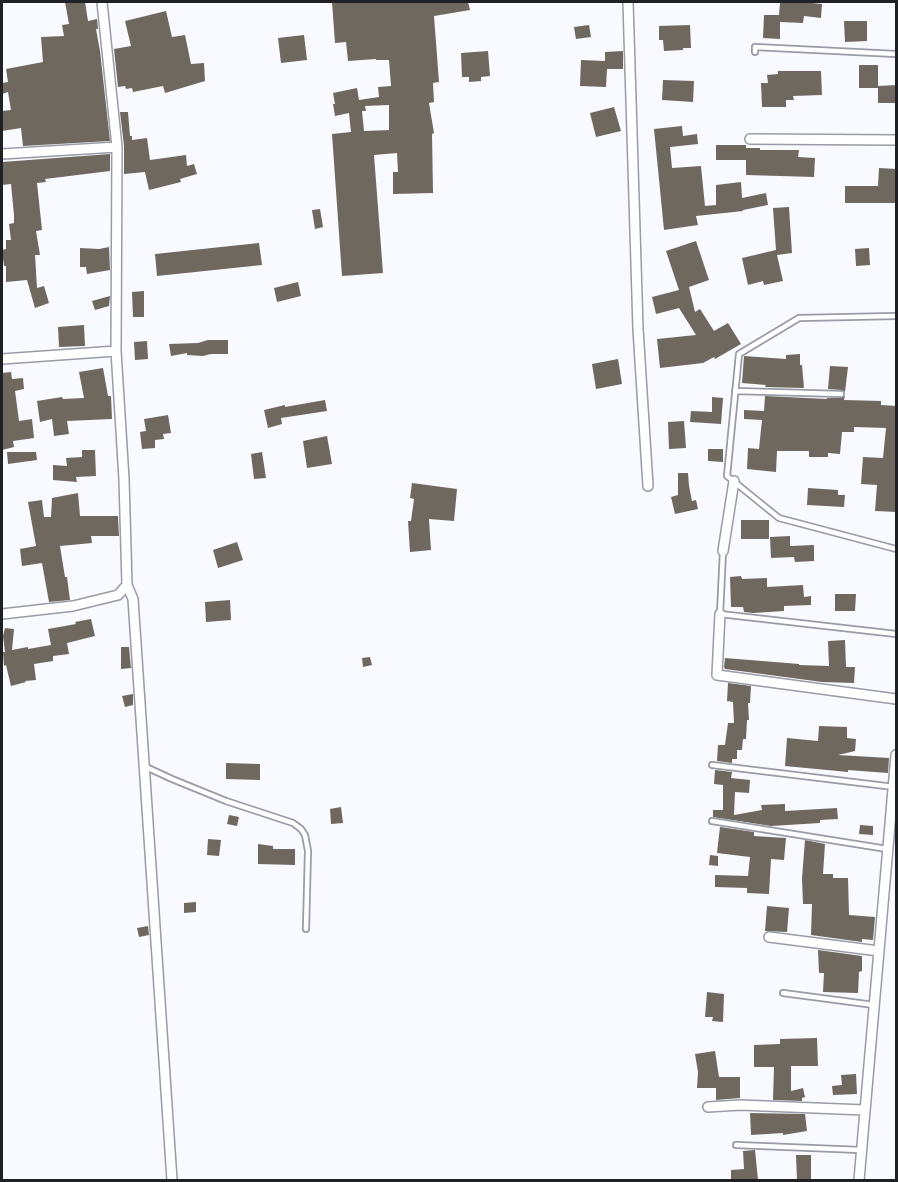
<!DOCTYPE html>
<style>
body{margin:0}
#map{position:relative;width:898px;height:1182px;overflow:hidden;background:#f9faff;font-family:Rubik,sans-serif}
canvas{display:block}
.frame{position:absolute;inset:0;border:3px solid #202125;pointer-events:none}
</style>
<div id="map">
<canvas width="898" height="1182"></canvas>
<div class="frame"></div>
</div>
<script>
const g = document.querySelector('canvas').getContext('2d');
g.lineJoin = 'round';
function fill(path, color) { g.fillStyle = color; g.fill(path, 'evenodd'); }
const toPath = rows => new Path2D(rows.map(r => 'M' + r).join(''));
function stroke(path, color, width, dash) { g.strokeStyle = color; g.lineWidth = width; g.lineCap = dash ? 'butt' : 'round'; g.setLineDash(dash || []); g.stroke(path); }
fill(toPath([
 [65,2,85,2,88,21,97,19,98,29,96,29,100,51,110,141,23,146,21,128,2,131,2,111,11,110,8,92,2,94,2,83,8,82,6,69,43,62,41,37,64,36,62,25,69,24],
 [332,2,468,2,470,10,434,16,439,82,433,83,434,102,429,103,434,133,432,134,433,193,393,194,393,172,398,172,397,153,374,155,383,273,342,276,332,134,351,132,349,113,335,116,333,104,335,104,333,93,357,88,359,100,379,97,378,87,391,86,389,60,376,60,376,59,348,61,346,42,335,43],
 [389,105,389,130,364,131,362,111,366,111,365,106],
 [780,2,802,2,822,4,821,18,804,16,803,23,780,22,780,39,763,38,764,15,779,15],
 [166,11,172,37,185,35,191,64,204,63,205,81,165,93,163,86,133,92,132,88,126,89,125,86,118,87,114,49,131,46,125,21],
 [844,21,867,21,867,41,845,42],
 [589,25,591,37,576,39,574,27],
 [690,25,691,48,683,48,683,50,664,51,663,40,659,40,659,26],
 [304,35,307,60,281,63,278,38],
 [488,51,490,76,481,77,481,81,469,82,469,77,462,77,461,53],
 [623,51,623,69,607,69,606,87,580,86,581,60,605,61,605,52],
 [859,65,878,65,878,88,859,88],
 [778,71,821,71,822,95,793,96,794,100,786,100,786,107,762,107,761,83,768,83,767,75,778,74],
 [663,80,694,81,693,102,662,100],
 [897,85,897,103,878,103,878,86],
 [614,107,621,131,596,137,590,113],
 [120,112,128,112,130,136,132,136,132,140,147,138,150,160,186,155,187,166,194,164,197,174,180,179,181,182,149,190,145,172,124,174,124,146],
 [682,126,683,136,697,134,698,144,670,147,672,168,701,166,705,206,716,205,716,185,741,182,742,198,766,193,768,205,743,210,743,211,696,216,698,225,664,230,654,129],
 [716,145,746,145,746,148,760,148,760,150,799,150,798,157,815,158,814,177,746,175,746,160,716,160],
 [110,154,110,171,45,179,46,182,37,183,42,230,36,231,40,255,35,255,37,288,44,286,49,303,35,308,27,280,6,282,6,266,4,266,2,250,6,249,6,240,11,240,9,224,14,223,14,215,11,184,2,185,2,162],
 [879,168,897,169,897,203,845,203,845,186,878,186],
 [789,207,792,253,777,255,783,281,764,285,763,281,748,285,742,258,776,250,773,208],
 [320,209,323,227,315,229,312,210],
 [696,241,709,280,689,287,695,312,700,309,714,331,728,323,741,344,715,359,714,357,703,363,660,368,657,339,696,335,679,308,656,314,652,297,679,290,666,251],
 [259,243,262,265,157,276,155,254],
 [109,247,110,270,87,274,86,267,80,267,80,248,99,249],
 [869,248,870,265,856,266,855,249],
 [298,282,301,296,277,302,274,288],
 [144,291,144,317,133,317,132,292],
 [110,296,109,306,95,310,92,301],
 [84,325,85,346,59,347,58,327],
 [208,340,228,340,228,354,211,354,203,356,187,355,187,353,171,356,169,344,198,343],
 [147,341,148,359,135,360,134,342],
 [800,354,800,365,802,365,804,388,765,387,766,385,742,383,744,356,786,359,786,355],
 [618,359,622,384,596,389,592,364],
 [830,366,848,367,845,392,842,390,828,389],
 [103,368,108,396,111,396,112,419,67,421,69,434,54,436,52,419,40,422,37,401,62,397,63,399,84,398,79,372],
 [11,372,12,379,23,378,24,389,15,391,19,421,32,419,34,438,13,441,14,447,2,450,2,373],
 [765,396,827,399,827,398,841,398,845,396,844,400,881,401,881,405,897,406,897,512,875,511,877,485,861,484,863,457,883,458,886,428,854,427,854,432,842,432,840,454,828,453,828,457,809,457,809,451,777,451,776,472,747,469,748,448,759,449,762,420,744,419,744,410,764,411],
 [712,397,723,398,721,424,690,422,691,411,712,412],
 [325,400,327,411,281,418,282,424,268,428,264,410,285,405,285,407],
 [168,415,171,433,163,434,164,439,155,440,155,448,142,449,140,432,146,431,144,419],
 [684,421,686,448,669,449,668,422],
 [327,436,332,464,307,468,303,441],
 [708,449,723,449,723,462,708,461],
 [82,450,95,450,96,476,76,477,77,482,53,480,53,465,67,466,66,458,82,457],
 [7,452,36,452,37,460,8,464],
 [262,452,266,478,254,479,251,454],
 [678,473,688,473,689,486,692,501,696,500,698,509,675,514,671,497,678,495],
 [412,483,457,489,454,521,429,519,431,550,410,552,408,521,411,521,414,499,410,498],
 [808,488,838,490,838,495,845,495,844,507,807,505],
 [78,493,80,516,118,516,119,536,91,536,92,543,60,546,65,577,67,577,70,600,49,602,42,563,22,566,20,549,36,546,28,502,42,500,44,517,51,517,52,498],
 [741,520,769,520,769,539,741,539],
 [790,536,790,546,814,545,814,561,795,562,794,557,771,558,770,537],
 [237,542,243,560,218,568,213,550],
 [741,576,742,579,767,578,767,587,803,585,804,597,811,596,811,605,784,606,784,611,753,613,744,612,743,607,731,607,730,577],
 [835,594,856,594,855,611,835,611],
 [230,600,231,620,206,622,205,602],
 [91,619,95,636,67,643,69,654,53,656,53,661,34,664,36,680,25,681,26,682,11,686,6,665,4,666,3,652,5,652,3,636,5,628,14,629,12,650,28,647,28,649,51,645,48,629,76,624,75,622],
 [845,640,846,667,855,667,854,683,822,682,725,669,724,667,725,658,799,664,799,665,829,666,828,641],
 [121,647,129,647,131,668,121,669],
 [370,657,372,665,363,667,362,658],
 [728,683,751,686,750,703,748,703,749,720,747,720,746,739,743,739,742,750,737,750,737,759,732,759,732,763,717,761,718,745,725,745,728,723,734,723,733,702,727,701],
 [133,694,133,705,125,707,122,696],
 [819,726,847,727,847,738,856,739,855,751,838,755,889,758,888,773,848,770,848,772,785,766,787,738,818,741],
 [226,763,260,764,260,780,226,779],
 [715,770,732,772,731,778,750,780,749,793,735,792,734,815,762,810,761,805,785,804,785,811,837,808,838,819,820,820,820,823,771,826,713,817,713,810,723,810,723,785,714,784],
 [341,807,343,823,331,824,330,809],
 [229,815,239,817,237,826,227,824],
 [860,825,873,826,873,835,859,834],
 [720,827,754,832,754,836,786,838,784,860,771,859,769,894,747,893,747,888,715,887,715,875,748,876,750,857,717,853],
 [208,839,221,840,219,856,207,855],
 [805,840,825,844,823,874,833,874,833,878,848,878,849,915,875,917,873,940,862,939,862,942,811,935,812,904,803,904,802,878],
 [258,844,273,846,273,849,295,849,295,865,258,864],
 [710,855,718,856,718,866,709,865],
 [196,902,196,912,184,913,184,903],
 [767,906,789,908,787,932,765,931],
 [148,926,149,935,139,937,137,928],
 [818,950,862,956,862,971,859,972,858,993,823,992,824,973,819,973],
 [707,992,724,994,723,1022,712,1021,713,1017,705,1017],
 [817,1038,818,1066,791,1066,791,1091,803,1088,805,1097,802,1098,802,1101,773,1100,774,1067,754,1067,754,1045,780,1044,780,1039],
 [715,1051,719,1077,740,1077,740,1098,716,1100,716,1088,697,1088,698,1072,695,1054],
 [856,1074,857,1094,833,1095,832,1086,842,1085,841,1075],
 [750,1113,805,1114,807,1131,783,1135,783,1133,751,1135],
 [755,1150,758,1180,731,1180,731,1170,744,1169,743,1151],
 [796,1155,811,1155,811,1179,797,1180]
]), '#6e685f');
const service = toPath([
 [755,52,755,47,896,54],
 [896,316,799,318,739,354,727,476,779,518,896,549],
 [735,391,841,394],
 [723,551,720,614,896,634],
 [712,765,894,787],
 [146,767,172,779,226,801,293,823,301,829,305,835,308,851,306,929],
 [712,821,887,849],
 [783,993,874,1005],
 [736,1145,861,1150]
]);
const minor = toPath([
 [628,2,638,329,648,486],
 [750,139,896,140],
 [2,154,117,147],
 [2,359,116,351],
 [723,551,734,481],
 [127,585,133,599,172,1180],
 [2,614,73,606,118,595,127,585,124,479,116,351,117,147,102,2],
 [720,614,717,675,896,699],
 [769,937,879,951],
 [708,1107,740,1105,865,1110],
 [859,1180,896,755]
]);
stroke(service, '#999ba6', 8);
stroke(minor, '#999ba6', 12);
stroke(service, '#fff', 4.5);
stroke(minor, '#fff', 9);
</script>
